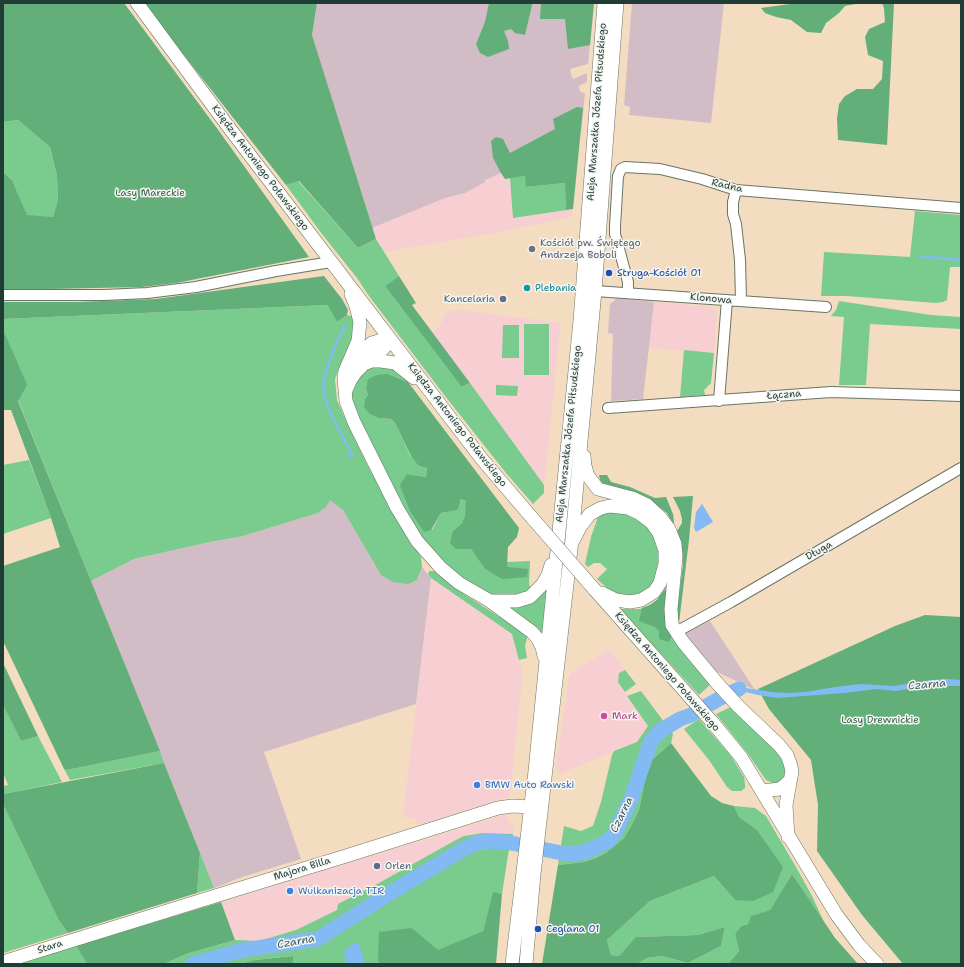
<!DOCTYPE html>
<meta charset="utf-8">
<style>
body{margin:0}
#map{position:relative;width:964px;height:967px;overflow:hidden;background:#f3dcc0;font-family:"Shantell Sans",sans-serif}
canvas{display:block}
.frame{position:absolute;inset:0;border:4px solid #1f3d34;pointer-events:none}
</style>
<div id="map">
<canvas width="964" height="967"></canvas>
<div class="frame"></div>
</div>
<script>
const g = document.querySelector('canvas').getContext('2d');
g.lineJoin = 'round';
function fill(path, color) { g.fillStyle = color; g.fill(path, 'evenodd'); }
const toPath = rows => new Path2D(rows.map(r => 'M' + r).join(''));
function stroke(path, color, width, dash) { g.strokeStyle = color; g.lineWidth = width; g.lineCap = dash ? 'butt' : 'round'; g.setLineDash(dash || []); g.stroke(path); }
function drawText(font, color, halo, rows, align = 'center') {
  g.font = font + ' "Shantell Sans",sans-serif'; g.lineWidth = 3; g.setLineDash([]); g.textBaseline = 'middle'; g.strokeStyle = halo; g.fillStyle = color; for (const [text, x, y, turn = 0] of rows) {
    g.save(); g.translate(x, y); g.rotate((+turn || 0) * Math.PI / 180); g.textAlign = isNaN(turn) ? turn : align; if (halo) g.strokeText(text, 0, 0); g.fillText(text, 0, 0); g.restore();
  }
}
fill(toPath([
 [581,133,572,217,483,235,384,252,376,239,372,228,445,198,465,193,488,179],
 [654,302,712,307,717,313,714,353,648,348],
 [461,310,561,323,544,485,432,333,438,328,448,311,461,311],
 [431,578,512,634,522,670,522,680,510,796,421,825,416,822,416,819,403,817],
 [607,651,610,651,625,670,619,673,618,682,648,726,637,742,560,774,556,765,569,677,572,672],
 [508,814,508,822,514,823,513,834,483,833,464,836,379,883,338,904,337,910,296,930,259,941,235,940,221,902]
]), '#f7cfd2');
fill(toPath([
 [317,3,594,3,588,64,570,69,571,74,573,79,587,73,587,82,579,86,580,92,585,93,581,133,488,179,485,180,485,182,465,193,445,198,372,228,312,35],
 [632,3,724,3,711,123,629,115,630,107,624,105],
 [617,298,654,302,643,399,611,401,613,334,608,333,610,304],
 [330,499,343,510,381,575,417,580,422,567,431,578,416,704,264,752,301,859,242,877,214,888,91,581,134,559,210,542,243,536,318,513,326,507],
 [710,621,755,690,713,670,684,634]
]), '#d2bdc6');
fill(toPath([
 [18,120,50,147,57,176,58,200,53,217,27,216,12,180,3,172,3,122],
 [525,176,527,187,565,183,566,210,513,218,510,178],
 [298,181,358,248,376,239,399,276,385,286,463,387,470,383,544,485,544,493,533,504,506,473,445,396,369,296,357,278,322,234,286,185],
 [915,211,961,215,961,267,950,267,947,300,943,302,936,303,847,296,821,296,824,252,910,257],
 [839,301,931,315,961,317,961,329,870,324,866,385,839,385,844,317,831,316,836,310],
 [329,305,337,322,347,315,354,317,355,335,338,371,335,379,337,400,344,416,368,466,421,557,422,567,417,580,408,584,393,582,381,575,343,510,330,500,326,507,318,513,243,536,210,542,134,559,91,581,18,400,26,385,3,329,3,319],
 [524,324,549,324,549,375,524,375],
 [503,325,519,325,519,358,502,358],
 [684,350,714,353,711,383,704,390,705,395,680,397],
 [385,365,404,375,408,382,388,374,366,389,368,395,365,399,379,418,391,419,395,423,410,455,427,468,426,477,407,474,432,530,441,513,458,510,461,499,467,501,465,516,462,523,453,531,456,549,471,549,484,568,507,567,507,562,530,561,529,584,531,590,524,594,497,596,481,590,454,572,434,552,415,528,398,498,368,438,352,403,352,393,353,385,369,367],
 [496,385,518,386,517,396,496,395],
 [29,460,51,518,3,534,3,465],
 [606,512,629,514,651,530,660,551,657,578,644,593,623,597,609,590,597,579,607,569,600,563,594,563,588,567,585,564,591,537,598,517],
 [429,571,434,571,467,596,528,635,525,646,527,658,519,660,512,634,431,578,428,574],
 [547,586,543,634,507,607],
 [666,587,670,587,667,604,712,683,699,695,620,609,640,609,650,605,657,600],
 [625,670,636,684,625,692,618,682,619,673],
 [641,691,673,734,671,743,652,760,645,780,639,810,630,828,624,838,606,853,584,862,558,865,564,826,581,831,593,826,601,802,612,755,614,751,637,742,648,726,627,696],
 [3,705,21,741,38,736,62,782,3,794,3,786,8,785,3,773],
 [731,707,778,750,786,764,786,776,778,783,774,784,766,780,748,754,716,714],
 [699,719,731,756,739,769,744,777,745,784,745,788,741,791,732,791,727,787,709,760,684,729],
 [160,751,164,763,70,780,64,769,67,770],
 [3,804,58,919,68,933,3,953],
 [734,806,755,808,766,816,796,867,812,896,824,922,792,874,770,910,752,916,748,924,741,926,735,934,739,951,728,964,637,964,647,958,662,956,688,963,721,946,725,927,698,935,637,937,619,956,611,955,607,940,650,901,714,876,735,900,756,829,739,817],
 [483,833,513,834,508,855,502,894,493,893,483,931,438,951,412,928,378,962,381,964,293,964,292,956,255,960,240,964,164,964,186,954,235,940,259,941,296,930,337,910,338,904,379,883,454,841,464,836],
 [200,853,214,888,197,893],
 [76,946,87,964,18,964]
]), '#79cb8e');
fill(toPath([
 [3,3,124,3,219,131,309,257,176,283,142,287,3,290,3,172,12,180,27,215,53,217,58,200,57,176,50,147,18,120,3,122],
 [143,3,317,3,312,35,376,239,358,248,299,181,286,185],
 [489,3,532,3,532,5,525,35,515,33,511,29,504,31,508,41,509,49,488,57,480,53,476,44,485,22],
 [541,3,594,3,590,45,568,49,565,19,540,19],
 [797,3,861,3,845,6,839,13,826,23,821,33,807,32,791,20,776,17,765,13,761,8],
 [882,3,894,3,887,145,838,140,837,118,839,104,845,96,857,89,873,89,882,79,883,61,868,55,865,37,869,29,885,22,884,8],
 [577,107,583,108,573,209,566,210,565,183,526,187,525,176,505,179,501,173,493,158,491,141,496,137,503,139,510,153,555,129,553,119],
 [324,276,342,299,348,310,347,315,337,322,328,305,3,319,3,302,77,302,156,299],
 [399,276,416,303,412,305,470,383,462,387,385,286],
 [3,329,27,385,18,401,160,751,67,770,64,769,3,641,3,566,60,547,51,518,11,410,3,410],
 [388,374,408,382,519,528,517,537,508,547,507,567,528,569,527,577,502,579,484,568,471,549,456,549,450,543,453,531,462,523,465,516,466,501,461,499,458,510,441,513,431,530,424,532,410,511,400,485,407,474,426,477,427,468,418,465,410,454,395,423,391,419,379,418,370,414,364,407,365,399,368,395,366,389,368,379,377,375],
 [599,475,607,475,611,482,630,487,655,498,666,497,673,514,674,522,673,524,667,513,648,498,643,496,604,485,600,480],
 [693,496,689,540,679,623,677,612,683,564,683,554,677,531,682,523,682,519,680,511,673,497],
 [666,590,669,591,672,635,669,642,659,639,659,631,655,627,639,621,642,608,650,605,657,600,663,592],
 [925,615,961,617,961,964,903,964,862,915,817,851,818,805,811,760,769,709,758,689,895,626],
 [3,663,38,736,21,741,3,705],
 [671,743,711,796,722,803,734,806,739,817,756,829,783,867,773,892,753,901,735,900,714,876,650,901,607,940,611,955,619,956,636,937,698,935,725,927,721,946,688,963,662,956,647,958,637,964,542,964,558,865,584,862,595,858,606,853,624,838,630,828,639,810,645,780,652,760],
 [164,763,200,853,197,893,68,933,58,919,3,804,3,794],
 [792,874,835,938,858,964,728,964,739,951,735,934,741,926,748,924,751,916,770,910],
 [493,892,502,894,496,964,381,964,378,962,379,932,412,928,438,950,483,931],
 [221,902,235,940,186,954,164,964,87,964,76,946],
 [293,956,293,964,240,964,255,960]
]), '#62af79');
fill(toPath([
 [702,504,704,507,713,522,696,532,694,528,696,512],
 [948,679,961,680,961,686,932,686,931,687,908,689,896,691,876,689,845,693,777,698,758,695,745,692,735,693,732,689,738,687,746,688,772,692,790,693,806,692,835,687,861,684,894,686,931,680],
 [352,944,359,944,365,964,346,964,344,951]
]), '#84baf3');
stroke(toPath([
 [918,256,961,260],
 [345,325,336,344,325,373,323,385,325,398,330,412,352,454,349,458]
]), '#84baf3', 2.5);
stroke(toPath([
 [193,964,243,950,318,939,390,893,467,847,477,843,488,841,506,842,567,854,582,853,596,847,608,841,615,833,631,799,651,741,660,731,680,719,691,715,724,696,739,689]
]), '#84baf3', 15);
const street = toPath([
 [736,190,733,202,733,214,736,224,740,260,741,301],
 [595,291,826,307],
 [628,292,628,282,615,234,615,226,618,176,621,169,625,167,660,169,702,179,736,190,961,208],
 [3,295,104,295,147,293,196,287,276,271,331,262],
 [719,401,727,300],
 [608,408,831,392,961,396],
 [676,632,731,602,961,468]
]);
const secondary = toPath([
 [137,3,230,129,458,428,481,458,527,512],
 [351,294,356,306,360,322,358,341,345,371,344,378,346,401,354,422,397,508,417,541,441,568,459,583,490,601,532,632,538,639,542,647,544,656],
 [351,360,372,343,382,340,391,340],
 [364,364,372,361,381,361,395,363,414,378],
 [346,390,350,381,356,372,364,364,383,349,391,340],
 [584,456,585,466,588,476,598,489,632,498,647,505,660,517,669,529,675,544,676,557,671,609,672,625,683,642,717,683,739,707,779,745,787,755,790,763,792,771,786,805,788,837],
 [574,539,580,527,590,514,601,508,610,506,628,508,639,513,651,522,659,533,665,550,665,564,660,583,654,592,641,600,630,602,616,600,602,593],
 [594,589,713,723,741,757,836,914,859,945,877,964],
 [490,601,517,601,530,597,543,584,548,575,551,565],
 [762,791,780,789,785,785,791,779],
 [3,962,238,889,346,856,498,808,512,806,531,807],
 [512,964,535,771,580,321,604,3],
 [526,964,534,874,571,549,595,291,617,3]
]);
stroke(street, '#697565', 12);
stroke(secondary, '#697565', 14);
stroke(street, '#fff', 10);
stroke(secondary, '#fff', 13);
const secondaryBridge = toPath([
 [527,512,594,589]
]);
stroke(secondaryBridge, '#697565', 14, []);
stroke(secondaryBridge, '#fff', 13);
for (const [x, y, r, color] of [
 [532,249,4,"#6b7280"],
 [609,273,4,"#1a4fb4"],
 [527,288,4,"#0f9aa8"],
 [503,299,4,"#5c6f8a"],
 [604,716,4,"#d1479c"],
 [477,785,4,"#3f7fe0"],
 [377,866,4,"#5c6f8a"],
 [290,891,4,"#3f7fe0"],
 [538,929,4,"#1a4fb4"]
]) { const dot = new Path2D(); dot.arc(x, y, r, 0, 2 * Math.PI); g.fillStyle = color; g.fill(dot); stroke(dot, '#f6f6f2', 1.5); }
drawText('10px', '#1f3d34', '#f6f6f2', [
 ["Aleja Marszałka Józefa Piłsudskiego",597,112,-86],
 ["Księdza Antoniego Poławskiego",260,168,53],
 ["Radna",727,186,13],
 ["Klonowa",711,299,5],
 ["Łączna",784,395,-5],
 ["Księdza Antoniego Poławskiego",457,425,52],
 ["Aleja Marszałka Józefa Piłsudskiego",569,434,-84],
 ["Długa",819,551,-30],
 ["Księdza Antoniego Poławskiego",667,672,49],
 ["Majora Billa",302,869,-17],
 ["Stara",50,947,-18]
]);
drawText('10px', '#36604a', '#f6f6f2', [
 ["Lasy Mareckie",150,193],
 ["Lasy Drewnickie",880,720]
]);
drawText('10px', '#5b616d', '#f6f6f2', [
 ["Kościół pw. Świętego",540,243],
 ["Andrzeja Boboli",540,255]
], 'left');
drawText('10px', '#164399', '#f6f6f2', [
 ["Struga-Kościół 01",617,273],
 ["Ceglana 01",546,929]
], 'left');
drawText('10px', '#0d838f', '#f6f6f2', [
 ["Plebania",535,288]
], 'left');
drawText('10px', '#4e5e75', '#f6f6f2', [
 ["Kancelaria",495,299],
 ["Orlen",385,866,"left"]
], 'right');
drawText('10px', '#b23c85', '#f6f6f2', [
 ["Mark",612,716]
], 'left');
drawText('10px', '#366cbe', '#f6f6f2', [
 ["BMW Auto Rawski",485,785],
 ["Wulkanizacja TIR",298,891]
], 'left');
drawText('italic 11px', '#385c64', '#f6f6f2', [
 ["Czarna",927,685,-5],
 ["Czarna",622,815,-64],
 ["Czarna",296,942,-10]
]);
</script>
